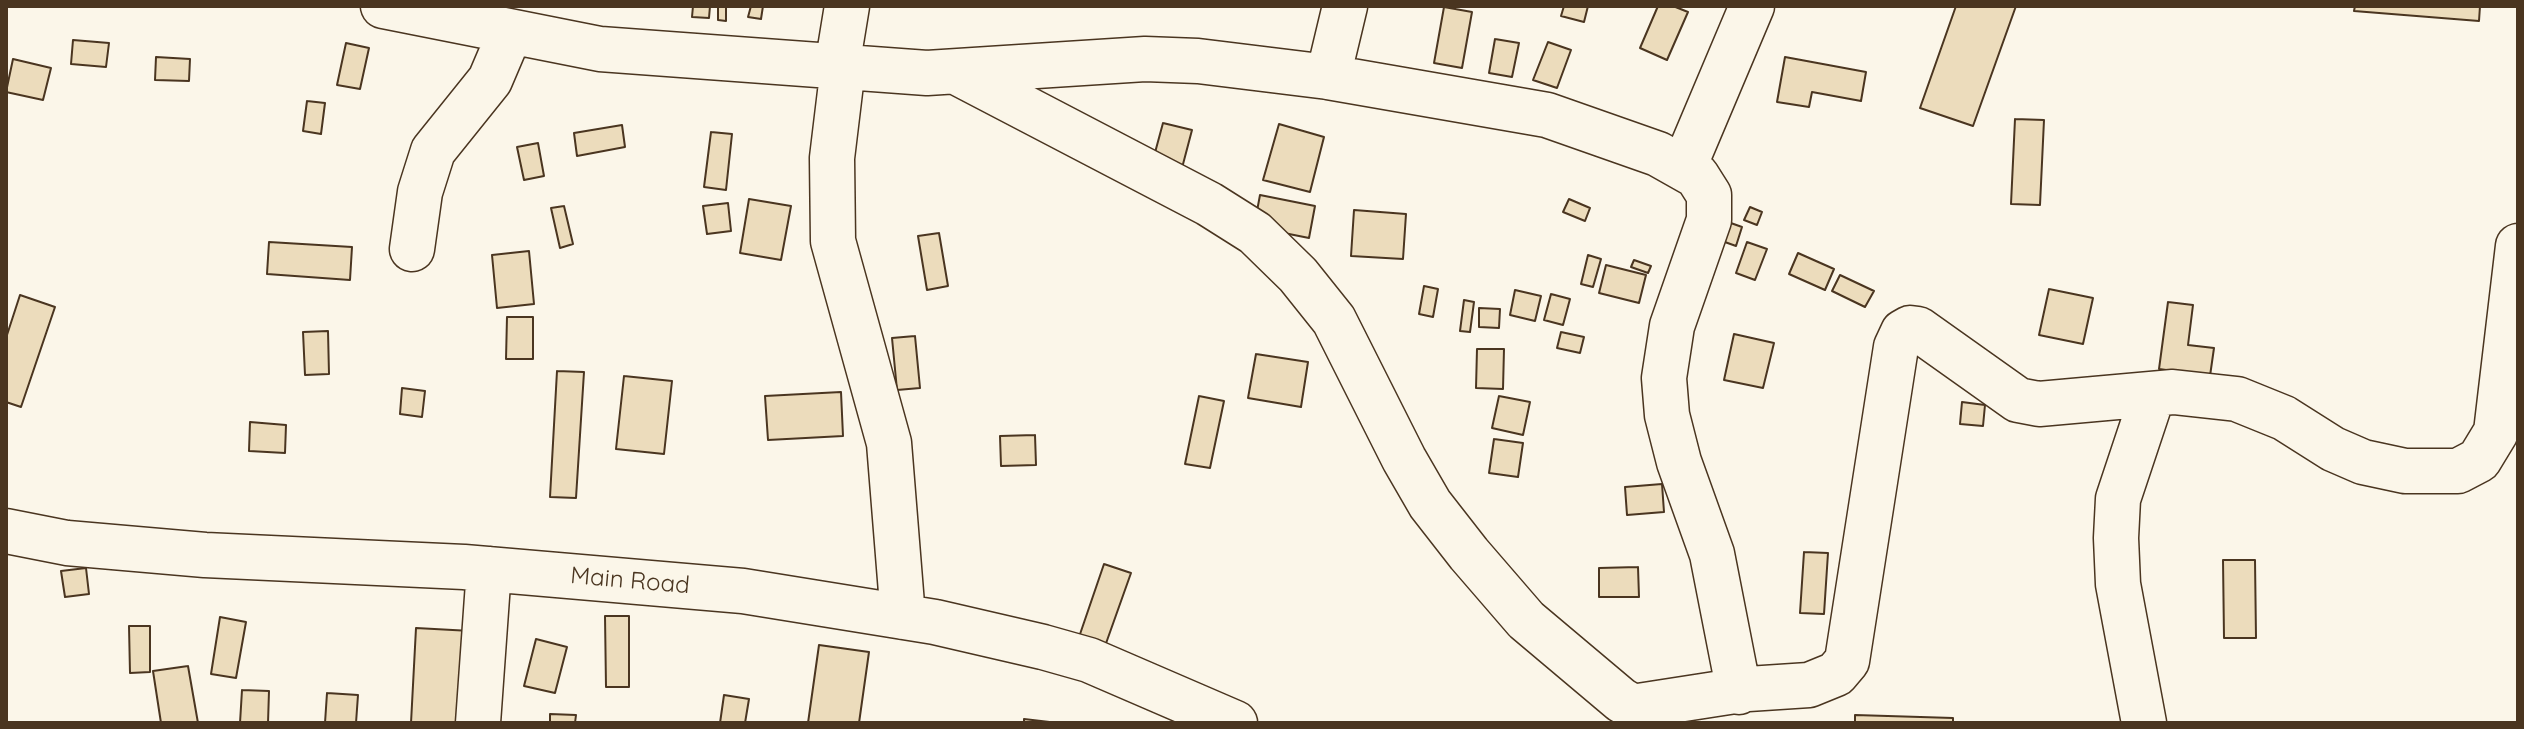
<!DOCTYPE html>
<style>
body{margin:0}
#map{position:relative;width:2524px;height:729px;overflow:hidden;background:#fbf6e9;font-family:Quicksand,sans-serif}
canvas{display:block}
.frame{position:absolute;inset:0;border:8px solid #4a3520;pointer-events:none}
</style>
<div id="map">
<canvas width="2524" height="729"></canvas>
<div class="frame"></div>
</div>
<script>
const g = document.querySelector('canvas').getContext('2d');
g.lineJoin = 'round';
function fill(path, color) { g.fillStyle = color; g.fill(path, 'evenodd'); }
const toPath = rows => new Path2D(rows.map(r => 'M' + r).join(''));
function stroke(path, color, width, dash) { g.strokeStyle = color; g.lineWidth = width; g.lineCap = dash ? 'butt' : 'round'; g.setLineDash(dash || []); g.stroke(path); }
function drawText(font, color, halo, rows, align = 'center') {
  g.font = font + ' Quicksand,sans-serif'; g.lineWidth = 6; g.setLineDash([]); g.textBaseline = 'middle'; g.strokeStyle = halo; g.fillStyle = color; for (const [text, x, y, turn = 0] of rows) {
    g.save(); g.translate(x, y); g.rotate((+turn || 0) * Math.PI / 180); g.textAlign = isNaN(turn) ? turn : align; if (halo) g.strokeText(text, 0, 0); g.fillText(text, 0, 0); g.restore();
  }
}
const building = toPath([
 [693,6,710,6,709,18,692,17,693,6],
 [718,6,726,6,726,21,718,20,718,6],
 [751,6,763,6,761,19,748,17,751,6],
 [1564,6,1588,6,1584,22,1561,16,1564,6],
 [1658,6,1673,6,1688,12,1667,60,1640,48,1658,6],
 [1956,6,2016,6,1973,126,1920,108,1956,6],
 [2355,6,2480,6,2479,21,2354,11,2355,6],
 [1444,7,1472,12,1462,68,1434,63,1444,7],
 [1495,39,1519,43,1512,77,1489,73,1495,39],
 [73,40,109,43,106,67,71,64,73,40],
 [1548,42,1571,50,1557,88,1533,80,1548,42],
 [346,43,369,48,360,89,337,85,346,43],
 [156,57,190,59,189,81,155,80,156,57],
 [1785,57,1866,72,1861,101,1812,92,1809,107,1777,102,1785,57],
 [13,59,51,68,43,100,6,92,13,59],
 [307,101,325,103,321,134,303,131,307,101],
 [2015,119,2044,120,2040,205,2011,204,2015,119],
 [1163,123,1192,130,1182,168,1153,160,1163,123],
 [1279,124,1324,137,1310,192,1263,180,1279,124],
 [622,125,625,147,577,156,574,133,622,125],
 [711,132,732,134,726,190,704,187,711,132],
 [538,143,544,176,524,180,517,147,538,143],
 [1260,195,1315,206,1309,238,1254,227,1260,195],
 [749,199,791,206,781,260,740,253,749,199],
 [1569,199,1590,208,1585,221,1563,212,1569,199],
 [728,203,731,231,707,234,703,206,728,203],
 [564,206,573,244,560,248,551,208,564,206],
 [1750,207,1762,212,1757,225,1744,220,1750,207],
 [1354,210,1406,214,1403,259,1351,256,1354,210],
 [1728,222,1742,227,1736,246,1722,241,1728,222],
 [939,233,948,286,927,290,918,236,939,233],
 [269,242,352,247,350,280,267,274,269,242],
 [1747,242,1767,249,1755,280,1736,273,1747,242],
 [529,251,534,304,497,308,492,255,529,251],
 [1798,253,1834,269,1825,290,1789,274,1798,253],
 [1588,255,1601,259,1593,287,1581,284,1588,255],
 [1634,260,1651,266,1648,273,1631,267,1634,260],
 [1606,265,1646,275,1639,303,1599,293,1606,265],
 [1840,275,1874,291,1865,307,1832,291,1840,275],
 [1424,286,1438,289,1433,317,1419,314,1424,286],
 [2049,289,2093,298,2083,344,2039,335,2049,289],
 [1515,290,1541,296,1535,321,1510,315,1515,290],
 [1551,294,1570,299,1563,325,1544,320,1551,294],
 [20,295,55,307,21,407,6,402,6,338,20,295],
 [1464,300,1474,302,1470,332,1460,331,1464,300],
 [2168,302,2193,305,2188,345,2214,348,2210,376,2159,369,2168,302],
 [1479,308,1500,309,1499,328,1479,327,1479,308],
 [507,317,533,317,533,359,506,359,507,317],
 [328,331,329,374,305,375,303,332,328,331],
 [1561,332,1584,337,1580,353,1557,348,1561,332],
 [1734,334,1774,343,1763,388,1724,380,1734,334],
 [915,336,920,388,897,390,892,338,915,336],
 [1477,349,1504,349,1503,389,1476,388,1477,349],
 [1256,354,1308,362,1301,407,1248,398,1256,354],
 [557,371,584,372,576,498,550,497,557,371],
 [624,376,672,381,664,454,616,449,624,376],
 [402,388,425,391,422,417,400,414,402,388],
 [841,392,843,436,768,440,765,396,841,392],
 [1199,396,1224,401,1210,468,1185,464,1199,396],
 [1499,396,1530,402,1523,435,1492,428,1499,396],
 [1962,402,1985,405,1983,426,1960,424,1962,402],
 [250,422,286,425,285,453,249,451,250,422],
 [1035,435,1036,465,1001,466,1000,436,1035,435],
 [1494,439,1523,443,1518,477,1489,473,1494,439],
 [1662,484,1664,512,1627,515,1625,487,1662,484],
 [1804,552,1828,553,1824,614,1800,613,1804,552],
 [2223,560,2255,560,2256,638,2224,638,2223,560],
 [1104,564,1131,573,1104,649,1078,640,1104,564],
 [1638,567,1639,597,1599,597,1599,568,1638,567],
 [86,568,89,594,65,597,61,571,86,568],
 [605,616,629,616,629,687,606,687,605,616],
 [220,617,246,622,236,678,211,674,220,617],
 [129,626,150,626,150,672,130,673,129,626],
 [416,628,471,631,466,723,411,723,416,628],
 [536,639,567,647,555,693,524,686,536,639],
 [819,645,869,652,859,723,808,723,819,645],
 [188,666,198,723,161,723,153,671,188,666],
 [242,690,269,691,268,723,240,723,242,690],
 [327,693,358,695,356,723,325,723,327,693],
 [724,695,749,699,745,723,720,723,724,695],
 [550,714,576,715,575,723,550,723,550,714],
 [1855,715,1953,718,1953,723,1855,723,1855,715],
 [1024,719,1058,723,1024,723,1024,719]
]);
fill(building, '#ecdcbc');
stroke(building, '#4a3520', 2);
const minor = toPath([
 [383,6,600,49,927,73,1145,59,1198,61,1328,77,1547,115,1658,154,1697,176,1709,195,1709,220,1672,326,1664,378,1667,415,1679,462,1712,554,1739,692],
 [837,67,847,6],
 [843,67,832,158,833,241,889,443,903,617],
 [958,73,1209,204,1255,233,1298,275,1334,320,1404,459,1430,504,1469,554,1526,620,1621,700,1658,722],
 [1328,77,1345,6],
 [1684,167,1752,6],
 [412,249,420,192,433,151,490,80,510,33],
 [6,531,67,543,205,555,464,567,743,591,935,622,1043,647,1089,660,1235,723],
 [1632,707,1748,689,1809,685,1836,674,1847,661,1896,347,1903,332,1910,328,1918,329,2018,400,2039,404,2173,392,2237,399,2284,418,2333,449,2363,462,2405,471,2458,471,2479,460,2496,432,2518,246],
 [478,723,489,569],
 [2144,723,2118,584,2116,538,2118,499,2153,394]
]);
stroke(minor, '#4a3520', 47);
stroke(minor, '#fbf6e9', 44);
drawText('24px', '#4a3520', '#fbf6e9', [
 ["Main Road",630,581,5]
]);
</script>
